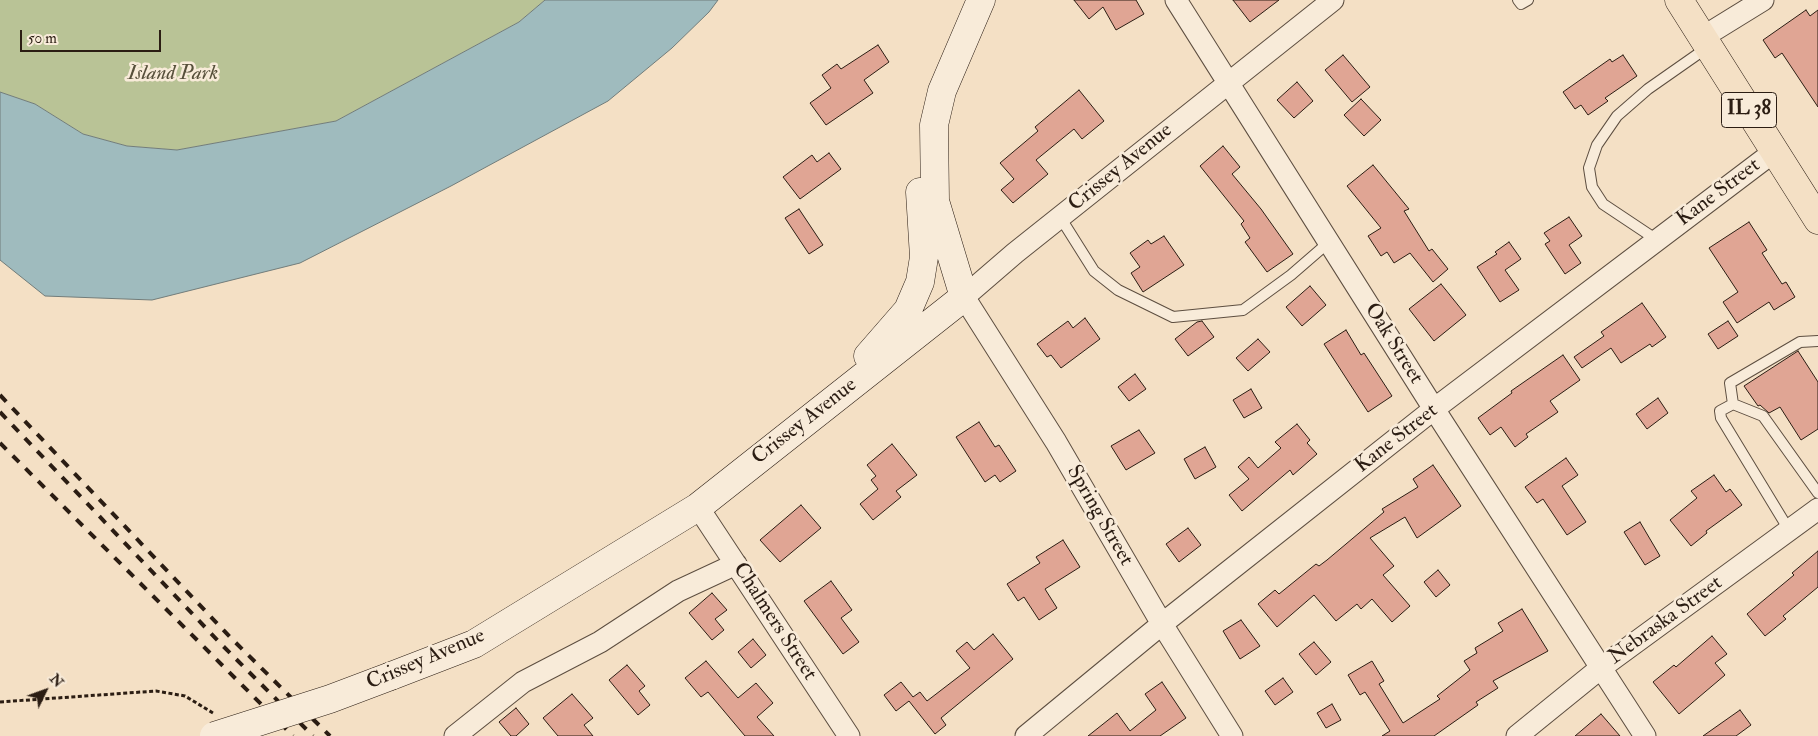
<!DOCTYPE html>
<style>
body{margin:0}
#map{position:relative;width:1818px;height:736px;overflow:hidden;background:#f4e0c5;font-family:"IM FELL Double Pica",serif}
canvas{display:block}
.north{position:absolute;left:20px;top:666px;width:50px;height:50px;-webkit-text-stroke:4px #f8ebd9;paint-order:stroke;rotate:48deg;font-size:14px;font-weight:700;line-height:20px;text-align:center;color:#2b1d13}
.north::after{content:'';display:block;margin:auto;width:18px;height:22px;background:#2b1d13;clip-path:polygon(50% 0,100% 100%,50% 72%,0 100%)}
.scale{position:absolute;left:20px;top:30px;width:141px;height:22px;box-sizing:border-box;border:2px solid #2b1d13;border-top:0;padding-left:6px;font-size:15px;line-height:18px;white-space:nowrap;color:#2b1d13;-webkit-text-stroke:4px #f8ebd9;paint-order:stroke}
</style>
<div id="map">
<canvas width="1818" height="736"></canvas>
<div class="north">N</div>
<div class="scale">50 m</div>
</div>
<script>
const g = document.querySelector('canvas').getContext('2d');
g.lineJoin = 'round';
function fill(path, color) { g.fillStyle = color; g.fill(path, 'evenodd'); }
const toPath = rows => new Path2D(rows.map(r => 'M' + r).join(''));
function stroke(path, color, width, dash) { g.strokeStyle = color; g.lineWidth = width; g.lineCap = dash ? 'butt' : 'round'; g.setLineDash(dash || []); g.stroke(path); }
function drawText(font, color, halo, rows, align = 'center') {
  g.font = font + ' "IM FELL Double Pica",serif'; g.lineWidth = 5; g.setLineDash([]); g.textBaseline = 'middle'; g.strokeStyle = halo; g.fillStyle = color; for (const [text, x, y, turn = 0] of rows) {
    g.save(); g.translate(x, y); g.rotate((+turn || 0) * Math.PI / 180); g.textAlign = isNaN(turn) ? turn : align; if (halo) g.strokeText(text, 0, 0); g.fillText(text, 0, 0); g.restore();
  }
}
fill(toPath([
 [0,0,545,0,519,22,336,121,177,150,127,146,83,134,35,104,0,92]
]), '#b9c396');
const water = toPath([
 [545,0,718,0,709,12,672,48,608,101,451,186,300,263,152,300,45,296,0,260,0,92,35,104,83,134,127,146,177,150,336,121,519,22,545,0]
]);
fill(water, '#9fbbbe');
stroke(water, '#717c7a', 1);
const building = toPath([
 [1074,0,1136,0,1144,14,1116,30,1103,7,1089,19,1074,0],
 [1233,0,1279,0,1250,22,1233,0],
 [1806,10,1810,16,1818,10,1818,107,1782,53,1775,58,1763,40,1806,10],
 [878,45,889,62,864,80,873,93,826,125,810,103,831,88,822,75,837,64,841,69,878,45],
 [1343,55,1370,87,1352,102,1325,70,1343,55],
 [1623,55,1637,76,1605,98,1608,101,1588,115,1581,105,1575,109,1563,92,1610,59,1612,62,1623,55],
 [1297,82,1313,101,1294,118,1277,100,1297,82],
 [1079,90,1104,121,1082,139,1074,129,1036,160,1048,174,1013,203,1001,190,1014,179,1000,163,1038,131,1035,127,1079,90],
 [1361,99,1381,120,1364,136,1344,115,1361,99],
 [1223,146,1240,167,1232,174,1261,209,1293,254,1267,272,1245,242,1250,238,1241,224,1244,221,1200,166,1223,146],
 [829,153,841,169,800,199,783,177,812,155,817,162,829,153],
 [1373,165,1409,209,1404,211,1429,251,1432,249,1448,269,1433,282,1410,253,1394,263,1387,252,1381,256,1368,236,1381,228,1347,186,1373,165],
 [799,209,823,245,809,254,785,218,799,209],
 [1569,217,1582,236,1569,245,1581,263,1565,274,1545,244,1550,241,1544,233,1569,217],
 [1749,222,1767,250,1762,253,1782,284,1786,282,1795,297,1774,310,1769,302,1737,323,1723,302,1738,292,1709,248,1749,222],
 [1164,236,1184,265,1143,292,1131,273,1140,267,1130,253,1148,240,1151,244,1164,236],
 [1509,242,1521,259,1505,270,1519,290,1500,302,1477,267,1497,254,1495,252,1509,242],
 [1441,284,1466,315,1434,341,1409,309,1441,284],
 [1310,286,1326,305,1302,326,1286,307,1310,286],
 [1642,303,1666,337,1652,347,1650,344,1621,363,1611,348,1582,368,1574,357,1604,336,1601,332,1642,303],
 [1085,318,1100,339,1061,368,1051,355,1047,357,1037,344,1068,321,1073,328,1085,318],
 [1202,321,1214,337,1188,356,1175,339,1197,322,1202,321],
 [1728,321,1738,336,1718,349,1708,334,1728,321],
 [1346,330,1361,355,1364,353,1392,396,1368,412,1324,344,1346,330],
 [1258,339,1270,352,1248,371,1236,358,1258,339],
 [1798,351,1818,382,1818,429,1801,440,1780,407,1769,413,1760,405,1758,406,1744,386,1798,351],
 [1563,355,1580,380,1550,401,1558,412,1526,434,1528,437,1515,447,1501,427,1490,435,1478,418,1512,393,1511,391,1563,355],
 [1135,374,1146,389,1129,401,1118,387,1135,374],
 [1251,389,1262,408,1244,418,1233,400,1251,389],
 [1658,398,1668,413,1647,429,1636,414,1658,398],
 [979,422,995,447,999,445,1016,471,1000,482,995,475,985,482,956,437,979,422],
 [1297,424,1310,440,1307,443,1317,454,1293,475,1290,470,1242,511,1229,495,1249,479,1238,467,1249,457,1258,468,1281,448,1275,442,1297,424],
 [1139,430,1155,453,1126,470,1111,446,1139,430],
 [892,444,917,475,896,491,901,497,873,520,860,504,878,489,871,480,876,476,867,465,892,444],
 [1205,447,1216,467,1195,479,1184,459,1205,447],
 [1566,458,1578,475,1562,486,1586,522,1567,535,1543,499,1537,503,1525,487,1566,458],
 [1433,465,1461,506,1417,538,1405,517,1370,538,1394,566,1383,575,1410,606,1392,622,1372,599,1361,609,1357,604,1336,621,1314,595,1277,627,1258,604,1275,590,1279,594,1316,564,1319,566,1327,560,1384,512,1382,509,1418,487,1413,479,1433,465],
 [1714,475,1726,492,1730,489,1742,505,1706,531,1707,533,1691,546,1670,520,1697,498,1691,491,1714,475],
 [801,505,821,528,780,562,760,540,801,505],
 [1640,522,1660,556,1645,565,1624,532,1640,522],
 [1188,528,1201,545,1179,562,1166,544,1188,528],
 [1063,540,1080,567,1045,589,1057,608,1039,620,1024,597,1018,601,1007,584,1040,563,1036,557,1063,540],
 [1818,551,1818,587,1783,616,1786,619,1765,636,1747,614,1794,575,1792,573,1818,551],
 [1438,570,1450,585,1436,597,1424,582,1438,570],
 [831,581,852,610,841,618,859,642,843,654,804,601,831,581],
 [712,593,727,610,715,619,724,630,712,640,689,613,712,593],
 [1522,609,1548,651,1493,681,1498,688,1476,702,1478,705,1434,736,1382,736,1390,731,1365,692,1360,695,1348,675,1372,661,1384,681,1379,684,1403,723,1440,699,1437,696,1470,670,1464,661,1477,653,1475,648,1503,631,1498,623,1522,609],
 [1241,620,1260,646,1240,659,1223,631,1241,620],
 [993,634,1013,659,941,718,946,725,935,734,909,701,896,711,884,695,901,682,913,697,920,692,927,701,970,668,956,651,967,642,974,650,993,634],
 [1712,636,1727,654,1715,663,1725,675,1679,714,1653,682,1674,665,1676,667,1712,636],
 [753,639,766,655,751,668,738,652,753,639],
 [1314,642,1331,662,1316,675,1299,654,1314,642],
 [706,661,738,698,756,683,773,703,757,717,774,736,745,736,708,692,701,697,685,678,706,661],
 [627,665,645,686,639,691,650,705,638,715,609,680,627,665],
 [1283,678,1293,692,1275,705,1265,691,1283,678],
 [1162,682,1186,718,1160,736,1088,736,1117,713,1130,731,1156,710,1145,694,1162,682],
 [572,694,593,718,584,725,593,736,558,736,543,718,572,694],
 [1332,704,1341,720,1326,728,1317,713,1332,704],
 [516,708,529,724,516,736,511,736,499,722,516,708],
 [1740,710,1751,725,1736,736,1703,736,1740,710],
 [1601,714,1620,736,1575,736,1601,714]
]);
fill(building, '#e0a594');
stroke(building, '#2b1d13', 1);
const lane = toPath([
 [1518,0,1521,4,1528,0],
 [1060,217,1094,271,1118,290,1173,317,1243,310,1291,275,1321,249,1330,244],
 [1657,240,1603,204,1592,187,1589,168,1597,145,1617,116,1648,89,1708,47],
 [1733,404,1730,383,1800,342,1818,341],
 [1789,530,1721,418,1720,411,1733,404,1763,416,1818,493]
]);
const street = toPath([
 [1176,0,1434,409,1645,736],
 [1703,37,1763,0],
 [698,507,849,736],
 [455,736,523,682,600,642,678,591,736,564],
 [1026,736,1162,624,1434,409,1775,151],
 [1232,736,1162,624,1056,442,964,297,1015,253,1333,0],
 [1517,736,1602,667,1818,509]
]);
const secondary = toPath([
 [868,356,908,310,920,282,924,257,920,192],
 [391,676,474,644,698,507,964,297,935,201,934,125,942,91,981,0]
]);
const primary = toPath([
 [1679,0,1818,220]
]);
stroke(lane, '#5d4e40', 12);
stroke(street, '#5d4e40', 23);
stroke(secondary, '#2b1d13', 29);
stroke(primary, '#2b1d13', 29);
stroke(toPath([
 [0,702,156,691,185,696,213,713]
]), '#2b1d13', 3, [4, 2.5]);
stroke(lane, '#f8ebd9', 10);
stroke(street, '#f8ebd9', 21);
stroke(secondary, '#f8ebd9', 28);
stroke(primary, '#f4e0c5', 28);
stroke(toPath([
 [0,395,232,639,330,736],
 [0,412,223,646,313,736],
 [0,443,293,736]
]), '#2b1d13', 4, [9, 9]);
const secondaryBridge = toPath([
 [214,736,330,699,391,676]
]);
stroke(secondaryBridge, '#2b1d13', 29, []);
stroke(secondaryBridge, '#f8ebd9', 28);
for (const [x, y, w] of [
 [1749,110,55]
]) { const box = new Path2D(); box.roundRect(x - w / 2, y - 17.5, w, 35, 4); g.fillStyle = '#f8ebd9'; g.fill(box); stroke(box, '#2b1d13', 1); }
drawText('bold 20px', '#2b1d13', null, [
 ["IL 38",1749,110]
]);
drawText('italic 21px', '#564f3a', '#f8ebd9', [
 ["Island Park",173,74]
]);
drawText('21px', '#2b1d13', '#f8ebd9', [
 ["Crissey Avenue",1121,168,-39],
 ["Kane Street",1719,193,-37],
 ["Oak Street",1393,344,58],
 ["Crissey Avenue",805,422,-38],
 ["Kane Street",1397,439,-38],
 ["Spring Street",1099,516,60],
 ["Nebraska Street",1666,621,-36],
 ["Chalmers Street",774,622,57],
 ["Crissey Avenue",426,660,-23]
]);
</script>
